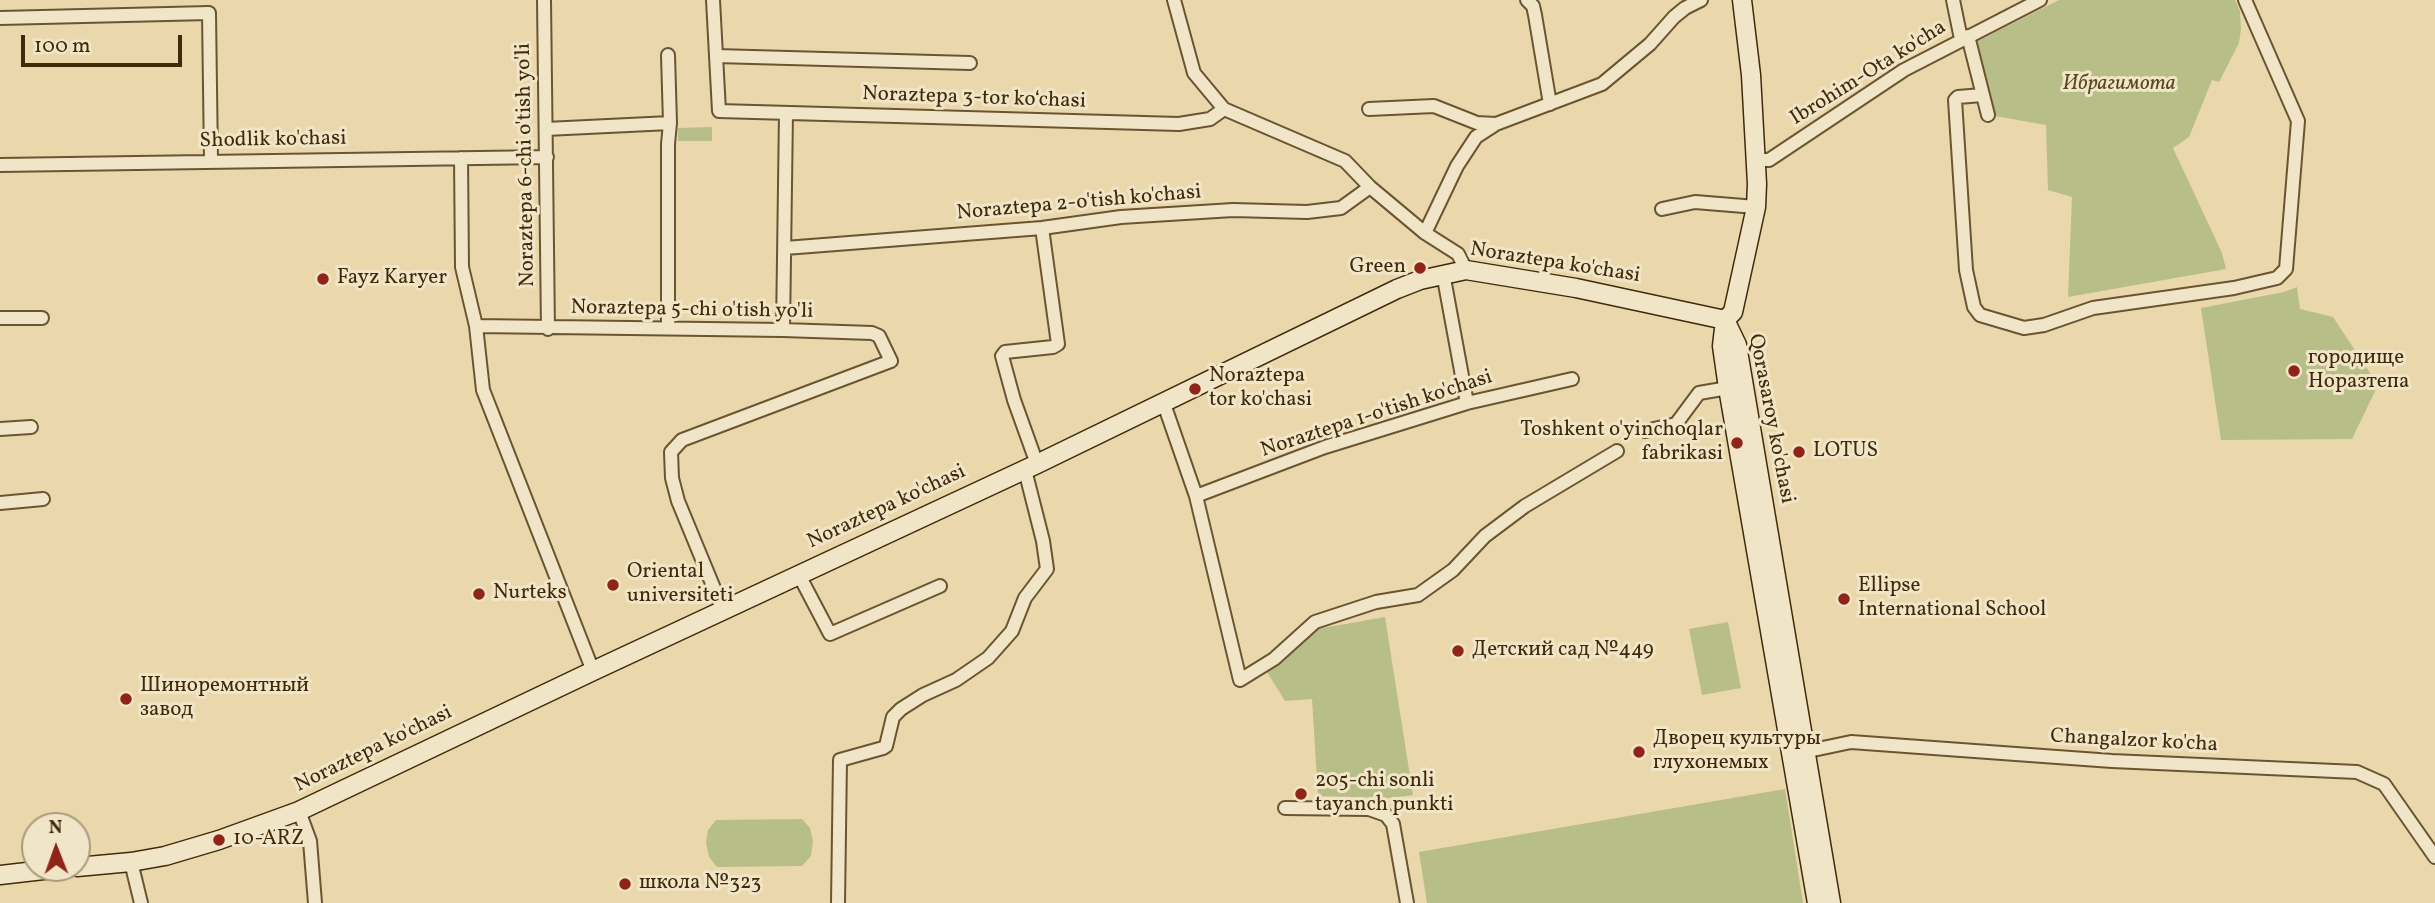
<!DOCTYPE html>
<meta charset="utf-8">
<style>
body{margin:0}
#map{position:relative;width:2435px;height:903px;overflow:hidden;background:#ead7ab;font-family:Vollkorn,serif}
canvas{display:block}
.north{position:absolute;left:21px;top:812px;width:70px;height:70px;box-sizing:border-box;background:#f1e5c8;border:2px solid #aa9a7c;border-radius:50%;rotate:359deg;font-size:19px;font-weight:700;line-height:28px;text-align:center;color:#402a09}
.north::after{content:'';display:block;margin:auto;width:24px;height:32px;background:#8f2418;clip-path:polygon(50% 0,100% 100%,50% 72%,0 100%)}
.scale{position:absolute;left:21px;top:35px;width:161px;height:32px;box-sizing:border-box;border:4px solid #402a09;border-top:0;padding-left:9px;font-size:21px;line-height:24px;white-space:nowrap;color:#402a09;-webkit-text-stroke:5px #f1e5c8;paint-order:stroke}
</style>
<div id="map">
<canvas width="2435" height="903"></canvas>
<div class="north">N</div>
<div class="scale">100 m</div>
</div>
<script>
const g = document.querySelector('canvas').getContext('2d');
g.lineJoin = 'round';
function fill(path, color) { g.fillStyle = color; g.fill(path, 'evenodd'); }
const toPath = rows => new Path2D(rows.map(r => 'M' + r).join(''));
function stroke(path, color, width, dash) { g.strokeStyle = color; g.lineWidth = width; g.lineCap = dash ? 'butt' : 'round'; g.setLineDash(dash || []); g.stroke(path); }
function drawText(font, color, halo, rows, align = 'center') {
  g.font = font + ' Vollkorn,serif'; g.lineWidth = 6; g.setLineDash([]); g.textBaseline = 'middle'; g.strokeStyle = halo; g.fillStyle = color; for (const [text, x, y, turn = 0] of rows) {
    g.save(); g.translate(x, y); g.rotate((+turn || 0) * Math.PI / 180); g.textAlign = isNaN(turn) ? turn : align; if (halo) g.strokeText(text, 0, 0); g.fillText(text, 0, 0); g.restore();
  }
}
fill(toPath([
 [2059,0,2235,0,2240,11,2241,29,2239,43,2219,82,2212,80,2189,137,2173,148,2222,253,2226,269,2068,297,2072,197,2048,190,2046,125,1995,116,1976,42],
 [712,127,712,141,678,141,678,128],
 [2297,287,2300,309,2333,317,2378,385,2352,439,2221,440,2201,308,2284,292],
 [1385,617,1413,795,1390,798,1318,796,1312,699,1285,701,1267,672,1317,629],
 [1728,622,1741,688,1702,695,1689,629],
 [1785,789,1803,903,1427,903,1419,852],
 [802,819,810,828,813,841,811,856,802,866,717,867,709,857,706,843,708,830,716,820]
]), '#b8be88');
const street = toPath([
 [544,0,548,329],
 [713,0,719,111,1179,124,1210,119,1224,109],
 [1174,0,1194,73,1224,109,1345,161,1370,187,1425,233,1458,254,1466,270],
 [1527,0,1533,6,1535,15,1550,104],
 [1953,0,1961,39],
 [0,18,209,13,211,160],
 [1968,36,1988,115],
 [668,55,670,123,668,144,668,328],
 [716,56,970,63],
 [1982,95,1958,97,1955,100,1966,270,1974,307,1980,315,2024,328,2044,325,2093,308,2234,288,2277,278,2286,269,2298,121,2245,0],
 [1369,109,1434,106,1477,123,1496,124],
 [546,129,670,123],
 [461,158,462,267,476,326,483,390,593,671],
 [1757,160,1769,160,1904,70,2040,0],
 [0,165,547,157],
 [1662,209,1695,202,1756,207],
 [1425,233,1457,166,1476,137,1496,124,1602,84,1650,44,1674,17,1685,8,1701,0],
 [785,248,1042,228,1121,217,1233,210,1307,212,1341,208,1370,187],
 [1443,273,1467,403],
 [0,318,42,318],
 [476,326,783,330,872,333,879,336,891,361,682,440,671,452,672,478,678,501,723,610],
 [783,330,786,113],
 [1164,404,1196,496,1240,680,1274,659,1315,622,1376,602,1418,595,1453,570,1485,536,1525,506,1617,451],
 [0,429,31,427],
 [1645,431,1676,424,1699,393,1728,388],
 [1037,464,1014,400,1002,356,1005,352,1053,347,1058,344,1042,228],
 [1196,496,1325,447,1467,403,1572,379],
 [0,503,43,499],
 [799,575,830,634,940,586],
 [1799,753,1851,742,2112,761,2357,772,2384,784,2435,857],
 [1285,808,1369,809,1386,815,1393,824,1407,903],
 [299,811,310,841,315,903],
 [131,862,141,903],
 [838,903,840,760,883,748,886,746,893,717,901,709,923,695,956,680,988,658,1012,631,1025,598,1047,569,1043,541,1025,470]
]);
const secondary = toPath([
 [1725,320,1737,345,1831,903],
 [1725,320,1722,346,1728,388,1817,903],
 [1725,320,1733,312,1756,207,1757,184,1751,75,1742,0],
 [77,867,131,862,165,856,219,840,299,811,593,671,1037,464,1397,289,1420,280,1466,270,1576,288,1725,320],
 [0,875,61,868]
]);
stroke(street, '#6a5532', 16);
stroke(secondary, '#402a09', 21);
stroke(street, '#f1e5c8', 12);
stroke(secondary, '#f1e5c8', 18);
for (const [x, y, r, color] of [
 [1420,268,7,"#8f2418"],
 [323,279,7,"#8f2418"],
 [2294,371,7,"#8f2418"],
 [1195,389,7,"#8f2418"],
 [1737,443,7,"#8f2418"],
 [1799,452,7,"#8f2418"],
 [613,585,7,"#8f2418"],
 [479,594,7,"#8f2418"],
 [1844,599,7,"#8f2418"],
 [1458,651,7,"#8f2418"],
 [126,699,7,"#8f2418"],
 [1639,752,7,"#8f2418"],
 [1301,794,7,"#8f2418"],
 [219,840,7,"#8f2418"],
 [625,884,7,"#8f2418"]
]) { const dot = new Path2D(); dot.arc(x, y, r, 0, 2 * Math.PI); g.fillStyle = color; g.fill(dot); stroke(dot, '#f1e5c8', 2.5); }
drawText('21px', '#402a09', '#f1e5c8', [
 ["Ibrohim-Ota ko'cha",1869,74,-32],
 ["Noraztepa 3-tor ko‘chasi",974,99,2],
 ["Shodlik ko'chasi",273,141,-1],
 ["Noraztepa 6-chi o'tish yo'li",527,165,-91],
 ["Noraztepa 2-o'tish ko'chasi",1079,204,-5],
 ["Noraztepa ko'chasi",1555,264,9],
 ["Noraztepa 5-chi o'tish yo'li",692,311,1],
 ["Noraztepa 1-o'tish ko'chasi",1377,415,-18],
 ["Qorasaroy ko'chasi",1770,419,79],
 ["Noraztepa ko'chasi",887,508,-25],
 ["Changalzor ko'cha",2134,742,3],
 ["Noraztepa ko'chasi",374,750,-26]
]);
drawText('italic 21px', '#584822', '#f1e5c8', [
 ["Ибрагимота",2119,85]
]);
drawText('21px', '#402a09', '#f1e5c8', [
 ["Green",1406,268,"right"],
 ["Fayz Karyer",337,279],
 ["городище",2308,359],
 ["Норазтепа",2308,383],
 ["Noraztepa",1209,377],
 ["tor ko'chasi",1209,401],
 ["Toshkent o'yinchoqlar",1723,431,"right"],
 ["fabrikasi",1723,455,"right"],
 ["LOTUS",1813,452],
 ["Oriental",627,573],
 ["universiteti",627,597],
 ["Ellipse",1858,587],
 ["International School",1858,611],
 ["Nurteks",493,594],
 ["Детский сад №449",1472,651],
 ["Шиноремонтный",140,687],
 ["завод",140,711],
 ["Дворец культуры",1653,740],
 ["глухонемых",1653,764],
 ["205-chi sonli",1315,782],
 ["tayanch punkti",1315,806],
 ["10-ARZ",233,840],
 ["школа №323",639,884]
], 'left');
</script>
